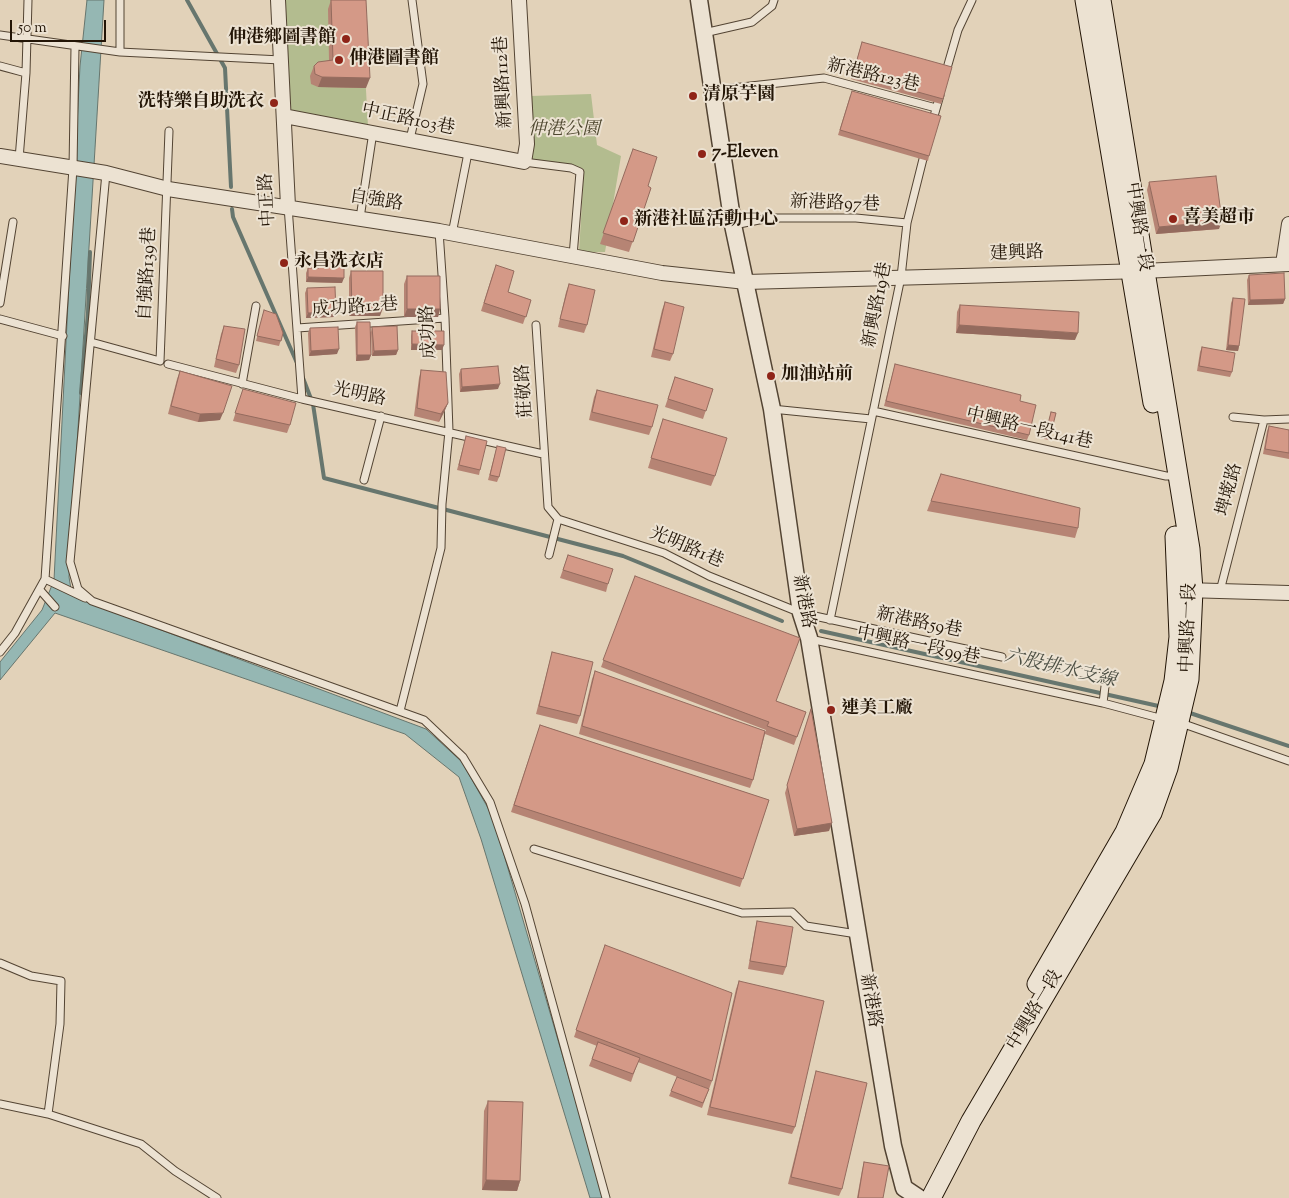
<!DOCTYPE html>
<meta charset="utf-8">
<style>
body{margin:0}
#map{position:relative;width:1289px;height:1198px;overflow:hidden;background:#e2d2b9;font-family:"Sorts Mill Goudy",serif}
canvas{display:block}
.scale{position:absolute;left:10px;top:20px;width:96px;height:22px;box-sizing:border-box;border:2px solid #231506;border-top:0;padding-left:6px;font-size:15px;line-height:18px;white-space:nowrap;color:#231506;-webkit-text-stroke:4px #ece2d2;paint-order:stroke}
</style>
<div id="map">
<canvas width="1289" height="1198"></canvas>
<div class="scale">50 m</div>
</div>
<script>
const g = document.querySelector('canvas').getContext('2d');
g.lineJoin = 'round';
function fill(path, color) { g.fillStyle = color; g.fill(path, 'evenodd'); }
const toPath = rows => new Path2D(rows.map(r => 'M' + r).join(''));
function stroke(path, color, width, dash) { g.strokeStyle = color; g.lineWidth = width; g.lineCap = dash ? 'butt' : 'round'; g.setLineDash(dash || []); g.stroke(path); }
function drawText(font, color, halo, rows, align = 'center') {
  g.font = font + ' "Sorts Mill Goudy","Noto Serif TC",serif'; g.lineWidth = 4; g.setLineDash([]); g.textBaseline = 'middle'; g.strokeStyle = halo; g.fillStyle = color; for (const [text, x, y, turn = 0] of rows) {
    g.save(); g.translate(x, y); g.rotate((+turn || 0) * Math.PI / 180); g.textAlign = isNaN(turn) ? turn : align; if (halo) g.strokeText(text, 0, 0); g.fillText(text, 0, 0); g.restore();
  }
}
fill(toPath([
 [282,0,361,0,368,126,288,113],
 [591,94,597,145,621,156,605,252,579,252,584,169,531,161,531,96]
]), '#b3bc8f');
const water = toPath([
 [87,0,104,0,69,577,71,589,105,609,426,729,462,762,493,817,604,1198,590,1198,481,839,459,777,405,734,55,613,0,680,0,662,42,610,54,580,80,66,87,0]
]);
fill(water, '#95b7b3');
stroke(water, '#67766e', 1);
stroke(toPath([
 [187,0,225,68,231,187],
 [232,209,233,217,297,363],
 [303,378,313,404,324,478,623,556,782,621],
 [81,393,88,313,90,252],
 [821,631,1163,707],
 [1187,712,1289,746]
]), '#67766e', 4);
const service = toPath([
 [704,33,752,22,772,6,774,0],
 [0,35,120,52,281,60],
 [120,52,120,0],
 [0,66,26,73],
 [945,75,958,30,972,0],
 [714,90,824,78,936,108],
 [932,123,940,95],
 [410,139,423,84,412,0],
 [19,159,26,73,28,0],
 [524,162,571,168,580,172,573,256],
 [106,173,70,562,78,589,92,601,424,720,463,757,490,802,525,904,606,1198],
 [288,206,302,399],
 [360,218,373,132],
 [734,225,769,218,856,218,907,223],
 [452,234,468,153],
 [0,303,13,222],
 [0,319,63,336],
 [536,325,548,507,558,519,549,555],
 [297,328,445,318],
 [91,342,160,361,169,131],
 [168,364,302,399,543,454],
 [242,384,256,306],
 [772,409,871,419],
 [873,411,1166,476,1178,476],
 [1233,417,1264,420],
 [364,480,381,416],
 [558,519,664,553,709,576,801,613,1002,657],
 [45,579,85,598],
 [40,590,55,607],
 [1220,591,1264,420,1289,419],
 [830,620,901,277,907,223,925,151],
 [810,639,1103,703,1163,719],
 [0,652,15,633,45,579,73,168,75,47],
 [1033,662,1106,678,1103,703],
 [400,711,441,548,442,504,449,431,445,318,439,231],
 [1181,723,1289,761],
 [534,849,742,913,792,912,806,926,857,934],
 [0,963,31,976,61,981,60,1024,48,1114],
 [0,1104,48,1114,141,1144,175,1171,217,1198]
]);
const minor = toPath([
 [278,0,288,206],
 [284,116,524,162,527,144,519,0],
 [0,156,106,173,168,189,439,231,662,273,746,282,1143,271,1289,264],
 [1283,264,1289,224],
 [1185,590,1289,593]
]);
const tertiary = toPath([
 [699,0,733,225,772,409,801,613,809,638,893,1146,904,1188,919,1198]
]);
const secondary = toPath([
 [1085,0,1153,403],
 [1037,984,1125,832,1154,764,1174,681,1179,637,1175,536],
 [931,1198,971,1121,1152,813,1168,768,1189,679,1193,590,1190,549,1101,0]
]);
stroke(service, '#534433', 9);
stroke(minor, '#534433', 16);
stroke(tertiary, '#534433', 19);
stroke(secondary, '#231506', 21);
stroke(service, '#ece2d2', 7);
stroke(minor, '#ece2d2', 14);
stroke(tertiary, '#ece2d2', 16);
stroke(secondary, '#ece2d2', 19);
fill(toPath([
 [331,0,366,0,366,88,318,87,311,84,310,76,314,66,329,60,328,9],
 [862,42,943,99,941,104,851,79],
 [850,96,929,156,928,161,838,135],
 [633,149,648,186,651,188,629,252,600,244],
 [1149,182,1219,229,1156,234,1147,190],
 [319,259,342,283,306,282,306,273,308,268,317,268,317,264],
 [351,271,380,316,349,316,349,278],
 [493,273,508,292,531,300,523,324,481,311],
 [1249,275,1285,299,1283,304,1248,305,1247,280],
 [407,276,440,309,438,317,404,317,404,284],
 [569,284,587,325,584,333,558,327,566,292],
 [307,288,336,312,334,317,306,318,305,293],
 [1233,298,1239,346,1238,351,1226,350,1231,303],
 [665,302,673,354,670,361,651,357,662,310],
 [960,305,1075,340,956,333,957,312],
 [264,310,283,333,279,346,256,341],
 [357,322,371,332,372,327,398,350,396,355,372,356,371,333,371,355,369,360,356,361,355,327],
 [224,326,239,365,236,373,214,367,221,334],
 [310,328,337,354,309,356,308,333],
 [412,331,442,350,411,350,411,336],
 [1202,347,1232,372,1230,377,1197,371,1200,352],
 [895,364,1020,401,1029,435,1027,440,884,406],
 [461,369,498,389,460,392,459,374],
 [421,370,448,403,445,410,439,422,414,416,419,378],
 [180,371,220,420,198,422,168,414,177,379],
 [675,377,713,389,703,419,665,407],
 [243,389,290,425,287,433,233,421],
 [597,390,652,427,649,435,589,420,594,397],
 [1051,412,1056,413,1049,440,1044,439],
 [663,419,715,476,711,486,648,468],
 [1269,426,1289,430,1289,459,1263,454,1267,431],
 [466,436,480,470,479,475,457,470],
 [497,446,499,477,497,482,488,480],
 [941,474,1078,528,1075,538,927,511],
 [568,555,608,584,606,592,560,578],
 [635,576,776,701,806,712,794,745,765,734,753,780,750,788,579,734,592,679,595,671,765,732,766,730,601,667],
 [552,652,580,716,577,724,536,714,550,660],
 [811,709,829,831,794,836,785,793],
 [540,725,769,800,740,887,511,812],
 [757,921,786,967,783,975,748,969,755,929],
 [605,945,712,1081,709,1089,638,1062,631,1082,589,1066,597,1046,574,1037],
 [739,981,795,1127,792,1134,707,1115,736,989],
 [816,1071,842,1189,839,1196,788,1184,814,1079],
 [709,1089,702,1108,669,1096,671,1091],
 [488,1101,520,1181,517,1191,482,1190,484,1111],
 [864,1162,883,1198,857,1198,862,1170]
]), '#b68474');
fill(toPath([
 [322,77,370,78,366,88,318,87],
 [1222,221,1219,229,1156,234,1159,227],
 [308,277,344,278,342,283,306,282],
 [1285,299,1283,304,1248,305,1250,300],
 [383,308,380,316,349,316,352,309],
 [407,309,440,309,438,317,404,317],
 [336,312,334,317,306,318,308,313],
 [959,325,1078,333,1075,340,956,333],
 [412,344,444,345,442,350,411,350],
 [1228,345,1239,346,1238,351,1226,350],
 [339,349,337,354,309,356,311,351],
 [398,350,396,355,372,356,374,351],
 [357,355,371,355,369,360,356,361],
 [500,384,498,389,460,392,462,387],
 [448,403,445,410,439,422,441,414],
 [223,413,220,420,198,422,200,414],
 [832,823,829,831,794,836,797,829],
 [486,1180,520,1181,517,1191,482,1190]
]), '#946b5e');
const building = toPath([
 [331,0,366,0,370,78,322,77,315,74,314,66,318,62,333,60,331,0],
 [862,42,952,67,943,99,853,74,862,42],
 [852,91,941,116,929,156,840,130,852,91],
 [633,149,657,157,648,186,651,188,633,242,603,233,633,149],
 [1216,176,1222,221,1159,227,1149,182,1216,176],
 [319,259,344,259,344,278,308,277,308,268,319,268,319,259],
 [496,265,514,271,508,292,531,300,526,317,484,303,496,265],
 [351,271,383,271,383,308,352,309,351,271],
 [1284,273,1285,299,1250,300,1249,275,1284,273],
 [407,276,440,276,440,309,407,309,407,276],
 [569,284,595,290,587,325,560,319,569,284],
 [335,287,336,312,308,313,307,288,335,287],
 [1233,298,1245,299,1239,346,1228,345,1233,298],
 [665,302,684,307,673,354,654,349,665,302],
 [960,305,1079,312,1078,333,959,325,960,305],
 [264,310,276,314,283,333,281,341,257,336,264,310],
 [357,322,370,322,371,355,357,355,357,322],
 [224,326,245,329,239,365,216,359,224,326],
 [397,326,398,350,374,351,372,327,397,326],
 [338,327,339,349,311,351,310,328,338,327],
 [412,331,444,331,444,345,412,344,412,331],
 [1202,347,1235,353,1232,372,1199,366,1202,347],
 [895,364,1021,395,1020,401,1036,405,1029,435,886,401,895,364],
 [498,366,500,384,462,387,461,369,498,366],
 [421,370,446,372,448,403,441,414,417,408,421,370],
 [180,371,232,386,223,413,200,414,171,406,180,371],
 [675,377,713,389,706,411,668,399,675,377],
 [243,389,296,403,290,425,235,413,243,389],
 [597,390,658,405,652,427,592,412,597,390],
 [1051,412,1056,413,1050,437,1045,436,1051,412],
 [663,419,727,438,715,476,651,458,663,419],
 [1269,426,1289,430,1289,453,1265,449,1269,426],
 [466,436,487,441,480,470,459,465,466,436],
 [497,446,506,448,499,477,490,475,497,446],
 [941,474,1080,508,1078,528,931,501,941,474],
 [568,555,613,569,608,584,563,570,568,555],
 [635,576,800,638,776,701,806,712,797,737,767,726,769,722,603,660,635,576],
 [552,652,593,662,580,716,539,706,552,652],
 [595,671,765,731,753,780,582,726,595,671],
 [811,709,832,823,797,829,787,785,811,709],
 [540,725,769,800,743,879,514,805,540,725],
 [757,921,793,927,786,967,750,961,757,921],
 [605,945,732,993,712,1081,576,1030,605,945],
 [739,981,824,1001,795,1127,710,1107,739,981],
 [598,1042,640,1058,633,1074,592,1059,598,1042],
 [816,1071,867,1083,842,1189,791,1177,816,1071],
 [677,1077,709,1089,703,1103,671,1091,677,1077],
 [488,1101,523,1102,520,1181,486,1180,488,1101],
 [864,1162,889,1166,883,1198,858,1198,864,1162]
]);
fill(building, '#d49987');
stroke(building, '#946b5e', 1);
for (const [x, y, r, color] of [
 [346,39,5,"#8f2418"],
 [339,60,5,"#8f2418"],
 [693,96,5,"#8f2418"],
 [274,103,5,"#8f2418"],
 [702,154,5,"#8f2418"],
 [1173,219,5,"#8f2418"],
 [624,221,5,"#8f2418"],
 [284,263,5,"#8f2418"],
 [771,376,5,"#8f2418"],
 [831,710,5,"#8f2418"]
]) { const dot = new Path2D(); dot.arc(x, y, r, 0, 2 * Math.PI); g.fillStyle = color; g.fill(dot); stroke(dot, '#ece2d2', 2); }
drawText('bold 18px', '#231506', '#ece2d2', [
 ["伸港鄉圖書館",336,39,"right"],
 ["伸港圖書館",349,60],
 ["清原芋園",703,96],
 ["洗特樂自助洗衣",264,103,"right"],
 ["7-Eleven",712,154],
 ["喜美超市",1183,219],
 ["新港社區活動中心",634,221],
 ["永昌洗衣店",294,263],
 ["加油站前",781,376],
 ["連美工廠",841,710]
], 'left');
drawText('18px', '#231506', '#ece2d2', [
 ["新港路123巷",873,77,13],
 ["新興路112巷",505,82,-93],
 ["中正路103巷",408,121,12],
 ["中正路",269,200,-93],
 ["自強路",376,202,9],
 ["新港路97巷",835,205,2],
 ["中興路一段",1137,227,81],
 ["建興路",1017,255,-2],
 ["自強路139巷",149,274,-87],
 ["新興路19巷",879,305,-79],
 ["成功路12巷",355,309,-4],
 ["成功路",430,332,-93],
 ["莊敬路",526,391,-94],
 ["光明路",359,396,12],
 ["中興路一段141巷",1029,430,13],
 ["埤墘路",1231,490,-75],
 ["光明路1巷",686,549,23],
 ["新港路",802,602,79],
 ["新港路59巷",919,624,12],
 ["中興路一段",1190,628,-88],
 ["中興路一段99巷",918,647,12],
 ["新港路",869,1001,80],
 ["中興路一段",1036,1011,-59]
]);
drawText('italic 18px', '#4e472f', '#ece2d2', [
 ["伸港公園",564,131]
]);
drawText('italic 19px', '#4b4e43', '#ece2d2', [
 ["六股排水支線",1060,670,13]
]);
</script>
